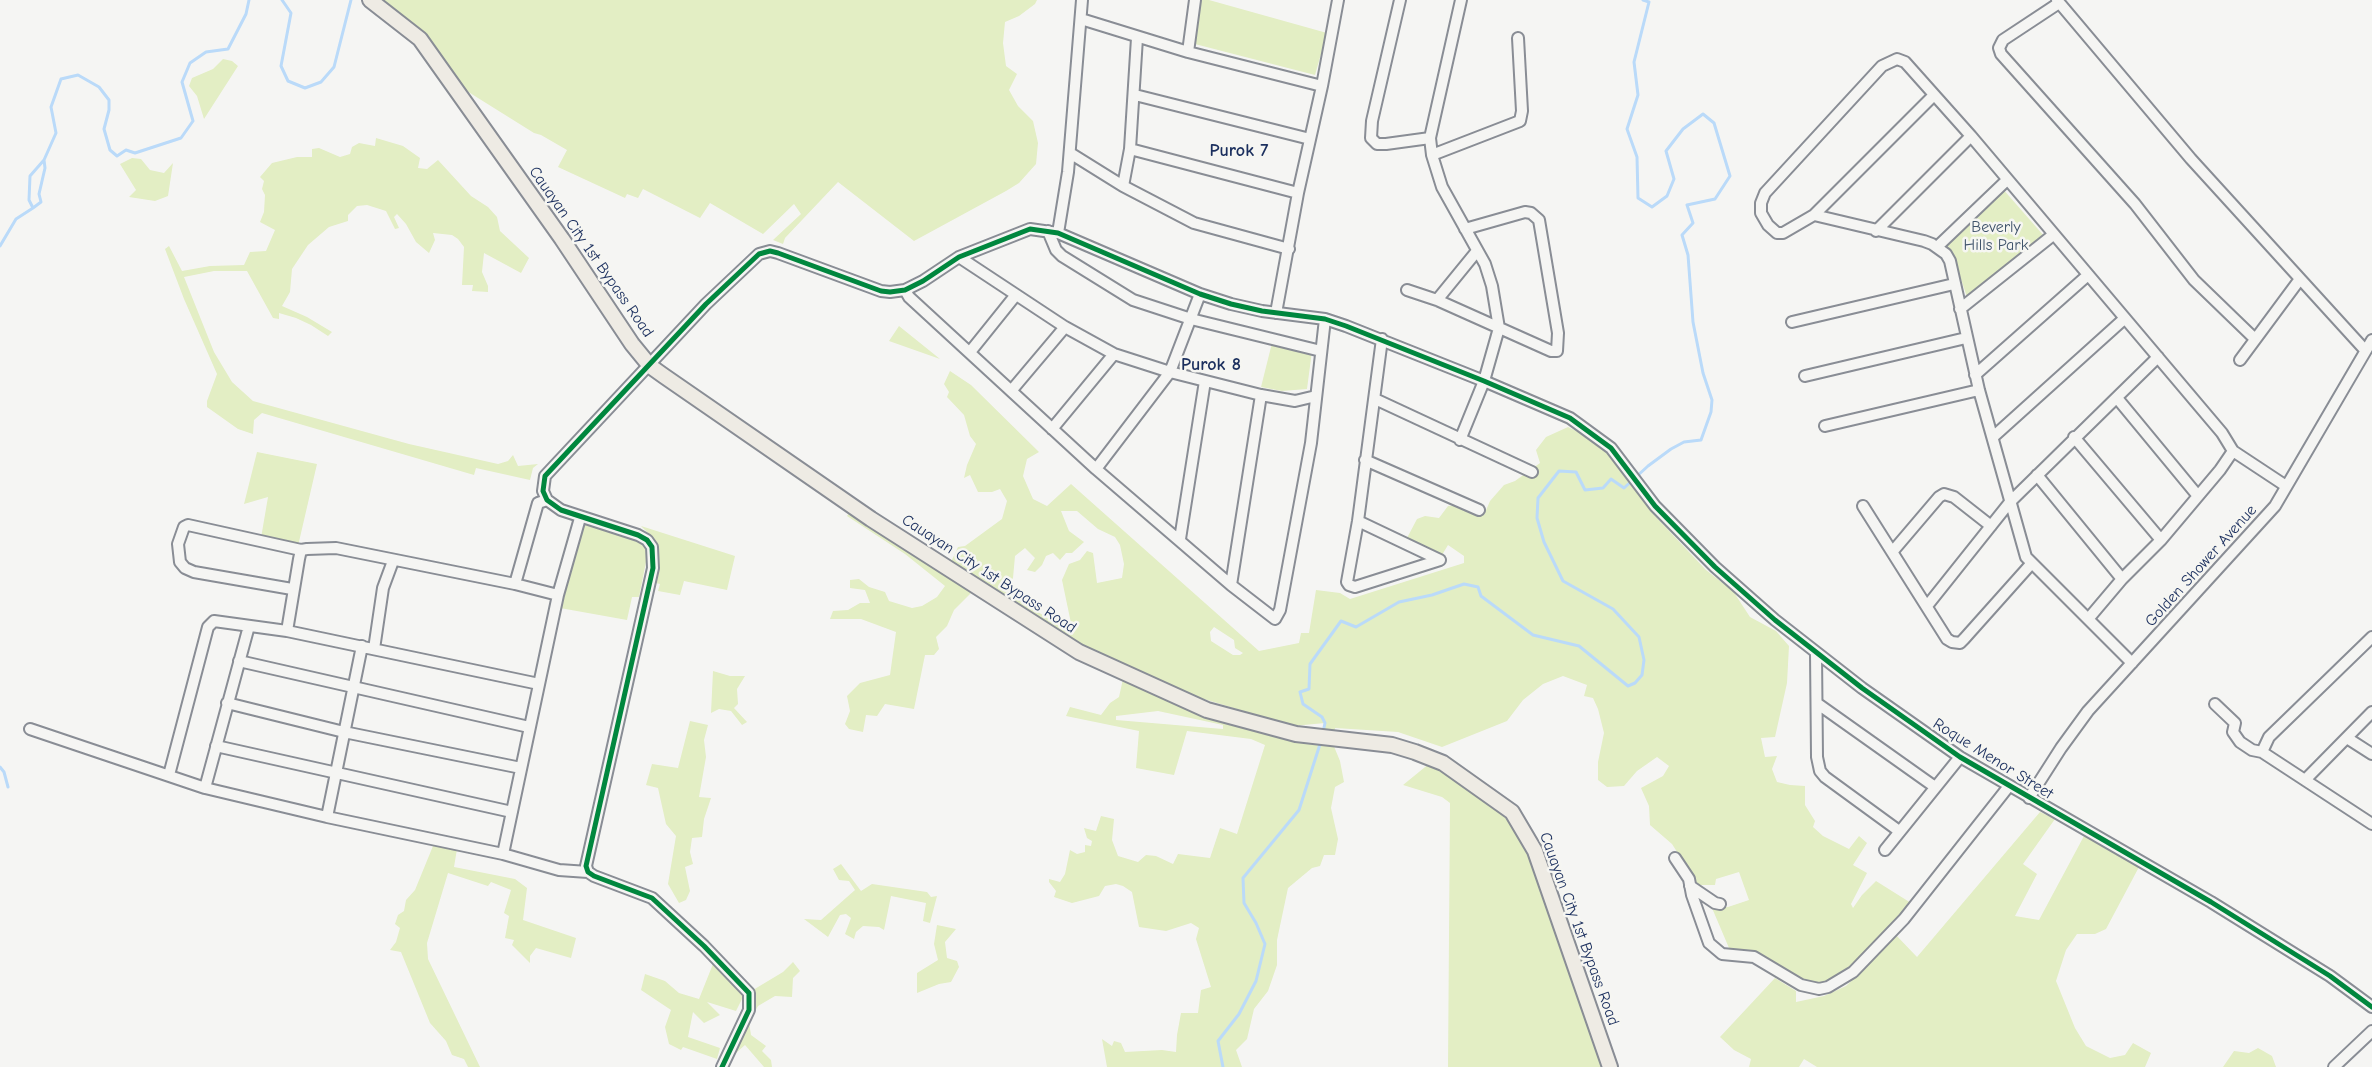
<!DOCTYPE html>
<style>
body{margin:0}
canvas{display:block;background:#f5f5f3}
</style>
<canvas width="2372" height="1067"></canvas>
<script>
const g = document.querySelector('canvas').getContext('2d');
g.lineJoin = 'round';
function fill(path, color) { g.fillStyle = color; g.fill(path, 'evenodd'); }
const toPath = rows => new Path2D(rows.map(r => 'M' + r).join(''));
function stroke(path, color, width, dash) { g.strokeStyle = color; g.lineWidth = width; g.lineCap = dash ? 'butt' : 'round'; g.setLineDash(dash || []); g.stroke(path); }
function drawText(font, color, halo, rows, align = 'center') {
  g.font = font + ' "Comic Neue",sans-serif'; g.lineWidth = 5; g.setLineDash([]); g.textBaseline = 'middle'; g.strokeStyle = halo; g.fillStyle = color; for (const [text, x, y, turn = 0] of rows) {
    g.save(); g.translate(x, y); g.rotate((+turn || 0) * Math.PI / 180); g.textAlign = isNaN(turn) ? turn : align; if (halo) g.strokeText(text, 0, 0); g.fillText(text, 0, 0); g.restore();
  }
}
fill(toPath([
 [379,0,1037,0,1035,4,1019,16,1005,22,1003,43,1006,66,1017,74,1009,90,1018,106,1033,121,1038,143,1036,164,1019,183,1006,191,914,241,838,182,785,238,783,244,773,240,801,214,794,204,763,234,710,203,700,218,643,189,638,198,627,194,625,198,558,167,567,150,541,135,534,133,462,88,423,33],
 [1200,0,1209,0,1327,33,1315,75,1191,43],
 [223,59,232,61,238,66,204,119,197,96,189,86,192,78,213,69],
 [376,138,403,146,420,158,418,168,427,169,438,160,471,196,488,207,497,217,500,231,529,258,521,273,484,253,482,272,488,286,488,292,472,291,473,285,462,285,464,247,458,239,452,235,433,233,435,240,429,253,416,242,406,224,397,214,394,217,399,228,395,229,386,211,367,205,357,206,348,215,348,221,329,227,308,245,292,269,290,292,282,306,307,317,332,332,328,336,311,325,296,318,279,313,279,319,273,318,247,271,214,271,184,277,214,352,232,382,253,401,409,444,498,464,508,461,513,455,518,466,538,464,533,468,530,480,476,468,474,475,262,413,254,420,253,434,238,429,207,407,207,401,217,374,184,299,165,249,169,246,182,271,210,266,244,265,250,252,266,251,275,230,260,222,264,212,265,195,262,189,264,181,260,177,272,163,297,157,312,157,312,149,319,148,340,157,350,154,352,147,359,143,375,146],
 [132,158,141,159,150,170,164,173,173,163,168,196,155,201,129,197,136,190,120,164],
 [2002,188,2044,236,1968,300,1954,258,1940,247],
 [899,326,940,359,889,341],
 [1272,343,1312,351,1307,389,1282,391,1261,387],
 [950,371,971,385,1039,452,1027,459,1023,476,1033,499,1047,506,1071,484,1259,651,1299,643,1301,633,1309,633,1316,590,1340,593,1350,599,1464,563,1464,556,1448,545,1442,555,1407,538,1417,519,1425,516,1439,518,1448,506,1456,505,1484,515,1490,501,1504,485,1515,481,1540,463,1536,450,1546,437,1568,427,1588,437,1609,455,1655,516,1706,570,1733,591,1750,617,1776,631,1789,646,1787,683,1775,737,1761,738,1765,757,1777,756,1772,769,1777,782,1790,785,1805,786,1805,805,1815,821,1813,827,1823,836,1849,849,1859,836,1867,843,1853,865,1867,873,1851,904,1853,908,1862,895,1876,881,1911,903,1898,923,1843,974,1827,984,1799,981,1749,953,1729,948,1712,908,1728,907,1749,900,1739,872,1716,879,1715,885,1698,885,1672,844,1650,825,1649,806,1641,788,1663,776,1669,766,1657,757,1637,771,1624,786,1607,787,1598,780,1598,762,1604,733,1598,709,1593,698,1584,696,1587,685,1563,676,1543,684,1523,700,1507,721,1442,747,1398,732,1335,728,1333,744,1340,761,1344,782,1335,787,1331,808,1338,839,1335,855,1324,855,1320,866,1312,868,1288,888,1277,940,1277,965,1268,991,1254,1009,1247,1039,1236,1050,1242,1067,1107,1067,1102,1039,1112,1046,1114,1041,1121,1043,1125,1052,1162,1050,1176,1052,1177,1035,1181,1013,1198,1013,1201,990,1211,987,1196,939,1199,928,1191,923,1166,931,1139,927,1132,892,1123,886,1116,884,1105,886,1099,896,1072,903,1054,897,1056,891,1049,882,1049,879,1060,882,1065,874,1070,850,1077,854,1085,852,1085,845,1091,846,1092,841,1087,838,1084,828,1096,831,1101,816,1114,819,1112,840,1118,856,1138,862,1146,855,1156,856,1173,864,1178,854,1210,858,1220,828,1237,834,1265,745,1251,739,1187,731,1174,775,1136,768,1139,731,1066,716,1070,707,1101,715,1110,703,1119,697,1123,679,1321,740,1325,723,1293,726,1194,696,1130,672,1088,653,950,564,958,547,965,546,1002,519,1007,501,1000,489,992,492,978,492,970,475,964,478,967,465,976,444,970,436,964,415,947,397,949,392,944,384],
 [1061,511,1077,511,1098,529,1115,537,1120,545,1124,564,1122,578,1097,583,1093,553,1087,551,1080,560,1069,564,1062,580,1072,628,1063,628,1004,590,1013,578,1015,556,1025,548,1035,558,1027,570,1035,572,1042,565,1046,556,1053,553,1060,560,1066,553,1072,553,1084,542,1069,531],
 [1214,627,1234,640,1235,648,1243,653,1240,655,1233,655,1211,641,1210,632],
 [1158,711,1223,725,1223,729,1116,720,1116,716],
 [257,452,317,464,298,546,261,538,268,497,244,504],
 [850,511,951,577,971,593,954,610,947,626,936,637,939,649,934,655,925,655,914,709,885,704,877,716,866,715,863,732,849,729,845,724,850,711,847,696,860,683,890,675,896,632,861,619,830,619,833,611,848,610,860,603,870,603,865,590,850,588,850,580,859,579,869,587,885,592,889,601,912,608,922,606,937,597,945,586,905,554,847,516],
 [580,520,636,532,644,544,647,557,639,597,632,597,627,620,560,608],
 [641,526,735,556,727,590,684,581,680,595,658,591,660,584,651,582,656,555,654,539],
 [713,671,730,676,745,676,737,689,738,704,734,708,747,722,742,725,731,711,719,709,711,713],
 [690,721,708,725,704,740,706,757,699,797,711,798,704,819,702,837,692,838,690,852,693,864,685,867,690,891,686,900,679,903,668,884,676,836,666,824,658,788,646,785,652,764,678,768],
 [1430,763,1466,783,1503,812,1530,853,1564,960,1602,1067,1448,1067,1450,803,1442,797,1403,785],
 [2040,812,2055,819,2023,864,2037,874,2015,916,2039,920,2084,836,2139,867,2106,929,2095,934,2077,934,2066,950,2056,981,2075,1028,2086,1046,2110,1058,2125,1055,2133,1043,2151,1053,2145,1067,1817,1067,1804,1059,1799,1067,1749,1067,1751,1059,1734,1050,1720,1037,1775,978,1796,991,1796,1002,1824,996,1846,986,1863,970,1894,933,1917,957],
 [433,846,457,849,454,867,515,879,527,888,523,920,576,938,571,958,536,948,530,956,530,963,512,945,514,940,505,938,509,916,504,913,511,890,491,882,488,886,448,873,427,943,428,959,480,1067,468,1067,464,1059,452,1055,446,1041,430,1023,401,952,390,950,396,942,400,928,395,924,398,915,404,911,406,900,415,890],
 [841,864,861,891,872,884,927,892,931,897,937,896,930,923,923,921,926,903,891,896,884,930,879,927,863,926,856,932,854,939,845,934,851,918,846,914,840,915,828,937,804,919,821,920,855,890,849,881,839,880,833,869],
 [937,925,956,929,945,942,947,958,957,961,959,967,951,982,939,984,917,993,917,973,938,960,934,944],
 [793,962,800,971,793,978,792,997,775,996,758,1006,749,1022,751,1035,766,1046,762,1051,771,1060,772,1067,764,1067,745,1045,728,1060,753,990,783,972],
 [713,964,744,995,736,1011,707,1002,720,1015,704,1023,693,1012,688,1037,720,1048,717,1059,683,1047,681,1050,669,1044,665,1027,671,1010,641,990,645,974,665,981,679,993,699,999],
 [2258,1048,2272,1056,2276,1067,2223,1067,2234,1051,2249,1053]
]), '#e3eec4');
stroke(toPath([
 [282,0,291,13,281,66,288,81,305,88,321,82,334,67,351,0],
 [33,208,41,202,39,194,45,168,44,160],
 [0,246,16,219,33,208,29,200,30,176,44,160,56,133,51,107,61,79,78,75,99,87,109,100,109,110,104,129,110,150,117,156,126,150,135,153,181,138,193,121,182,82,190,63,206,52,228,49,246,14,249,0],
 [1323,732,1325,723,1322,717,1303,704,1300,692,1309,689,1310,664,1341,621,1356,627,1399,602,1432,595,1464,584,1478,587,1481,596,1533,635,1579,646,1628,686,1635,683,1642,675,1644,660,1639,637,1613,609,1563,581,1544,542,1537,518,1538,498,1559,471,1576,472,1585,490,1603,488,1611,479,1624,488,1648,466,1671,449,1684,442,1701,440,1711,412,1712,400,1703,373,1693,322,1688,255,1682,235,1693,223,1687,205,1715,199,1730,176,1714,123,1703,114,1683,129,1666,151,1674,179,1667,196,1652,207,1638,198,1637,157,1627,129,1638,95,1634,62,1649,2,1643,0],
 [0,767,4,772,8,787],
 [1223,1067,1218,1041,1239,1014,1256,981,1265,944,1256,923,1244,903,1243,878,1299,810,1321,741]
]), '#badaf9', 3);
const minor = toPath([
 [1400,0,1372,121,1371,138,1377,144,1386,144,1430,138],
 [2057,0,2191,159,2365,350],
 [2059,3,2003,40,1999,48,2001,54,2135,204,2194,280,2255,339],
 [1081,19,1188,52,1322,86],
 [1137,38,1130,149,1123,186,1194,223,1289,249],
 [1188,52,1195,0],
 [1135,95,1310,139],
 [1934,95,1814,215,1783,233,1777,233,1768,225,1761,213,1761,203,1765,193,1882,66,1897,59,1905,62,1971,136,2200,407,2222,433,2233,451,2286,486],
 [1130,149,1298,193],
 [1070,153,1123,186],
 [1432,155,1520,121,1522,111,1518,38],
 [1814,215,1924,241,1932,244,1946,254,1950,261,1979,390,2026,557,2132,663],
 [1048,231,1056,250,1062,256,1133,300,1191,319,1321,351],
 [1876,231,1971,136],
 [1058,233,1068,172,1082,0],
 [1937,247,2007,180],
 [959,257,1065,327,1114,354,1170,372,1261,395,1295,401,1316,396],
 [905,290,909,297,1096,469,1231,585,1275,619,1280,610,1311,443,1325,319],
 [1407,290,1437,300,1551,351,1557,351,1558,333,1539,220,1531,213,1525,212,1465,229],
 [1437,300,1477,251],
 [1960,309,2053,235],
 [1276,313,1298,193,1322,86,1338,0],
 [1792,322,1954,284],
 [1382,339,1358,521,1347,582,1349,585,1355,587,1440,560],
 [970,352,1015,296],
 [2240,360,2300,279],
 [1975,375,2088,275],
 [1805,376,1966,338],
 [1011,391,1065,327],
 [2117,398,2198,496],
 [1375,399,1532,472],
 [1825,426,1979,390],
 [1052,429,1114,354],
 [1993,437,2124,319],
 [2074,437,2161,540],
 [1460,440,1484,381,1499,328,1492,286,1485,264,1442,187,1432,155,1430,138,1461,0],
 [1365,460,1479,510],
 [1096,469,1170,372,1200,294],
 [2037,475,2122,579],
 [1863,506,1947,639,1952,642,1960,643,1964,639,2031,564],
 [1358,521,1440,560],
 [1180,539,1205,381],
 [1893,551,1939,497,1944,494,1954,497,1991,526],
 [515,584,538,503,547,500],
 [1231,585,1261,395],
 [292,589,194,572,185,568,180,562,178,544,184,527,188,525,301,550],
 [1927,606,2010,502,2158,357],
 [2089,618,2122,579,2161,540,2220,470,2233,451],
 [287,631,299,559,301,550,307,549,336,548,515,584,558,595],
 [2372,637,2269,737,2262,752,2372,824],
 [374,649,383,588,393,561],
 [1816,653,1817,757,1820,771,1825,777,1899,831],
 [239,661,529,727],
 [227,703,344,732,521,768],
 [1818,704,1935,787],
 [2215,704,2235,723,2233,732,2240,742,2252,750,2262,752],
 [30,729,205,788,327,817,503,854,559,870,588,872],
 [2347,738,2372,754],
 [216,746,512,812],
 [169,775,208,627,214,621,287,631,539,684],
 [2305,780,2372,712],
 [205,788,249,626],
 [2029,798,2061,748,2088,711,2275,506,2372,340],
 [327,817,362,646],
 [1885,850,1960,757],
 [503,854,558,595,580,518],
 [1675,858,1689,879,1692,895,1709,943,1722,954,1754,957,1801,985,1819,989,1828,987,1853,972,1904,919,2009,786],
 [1690,886,1715,903,1720,904],
 [722,1067,749,1010,749,993,704,946,652,898,594,876,588,872,586,866,653,568,652,547,647,540,638,535,561,510,547,500,543,491,545,476,706,304,759,254,770,251,778,253,881,291,890,292,905,290,923,281,959,257,1030,229,1058,233,1200,294,1231,304,1262,311,1325,319,1346,326,1484,381,1570,418,1611,448,1655,506,1715,567,1775,620,1862,688,1960,757,2211,902,2330,976,2372,1007],
 [2334,1067,2372,1031]
]);
const major = toPath([
 [370,0,420,39,562,239,632,344,650,366,664,376,871,519,1079,652,1207,710,1296,734,1392,745,1415,752,1443,763,1512,812,1535,851,1610,1067]
]);
stroke(minor, '#898d95', 14);
stroke(major, '#898d95', 18);
stroke(minor, '#f5f5f3', 10);
stroke(major, '#eeebe4', 14);
stroke(toPath([
 [722,1067,749,1010,749,993,704,946,652,898,594,876,588,872,586,866,653,568,652,547,647,540,638,535,561,510,547,500,543,491,545,476,706,304,759,254,770,251,778,253,881,291,890,292,905,290,923,281,959,257,1030,229,1058,233,1200,294,1231,304,1262,311,1325,319,1346,326,1484,381,1570,418,1611,448,1655,506,1715,567,1775,620,1862,688,1960,757,2211,902,2330,976,2372,1007]
]), '#00873e', 5);
drawText('16px', '#40546b', '#f6f6f2', [
 ["Beverly",1996,227],
 ["Hills Park",1996,245]
]);
drawText('16px', '#1b2f5e', '#f6f6f2', [
 ["Cauayan City 1st Bypass Road",591,252,55],
 ["Golden Shower Avenue",2201,566,-48],
 ["Cauayan City 1st Bypass Road",989,574,33],
 ["Roque Menor Street",1993,759,32],
 ["Cauayan City 1st Bypass Road",1579,929,70]
]);
drawText('bold 18px', '#1b2f5e', '#f6f6f2', [
 ["Purok 7",1239,151],
 ["Purok 8",1211,365]
]);
</script>
